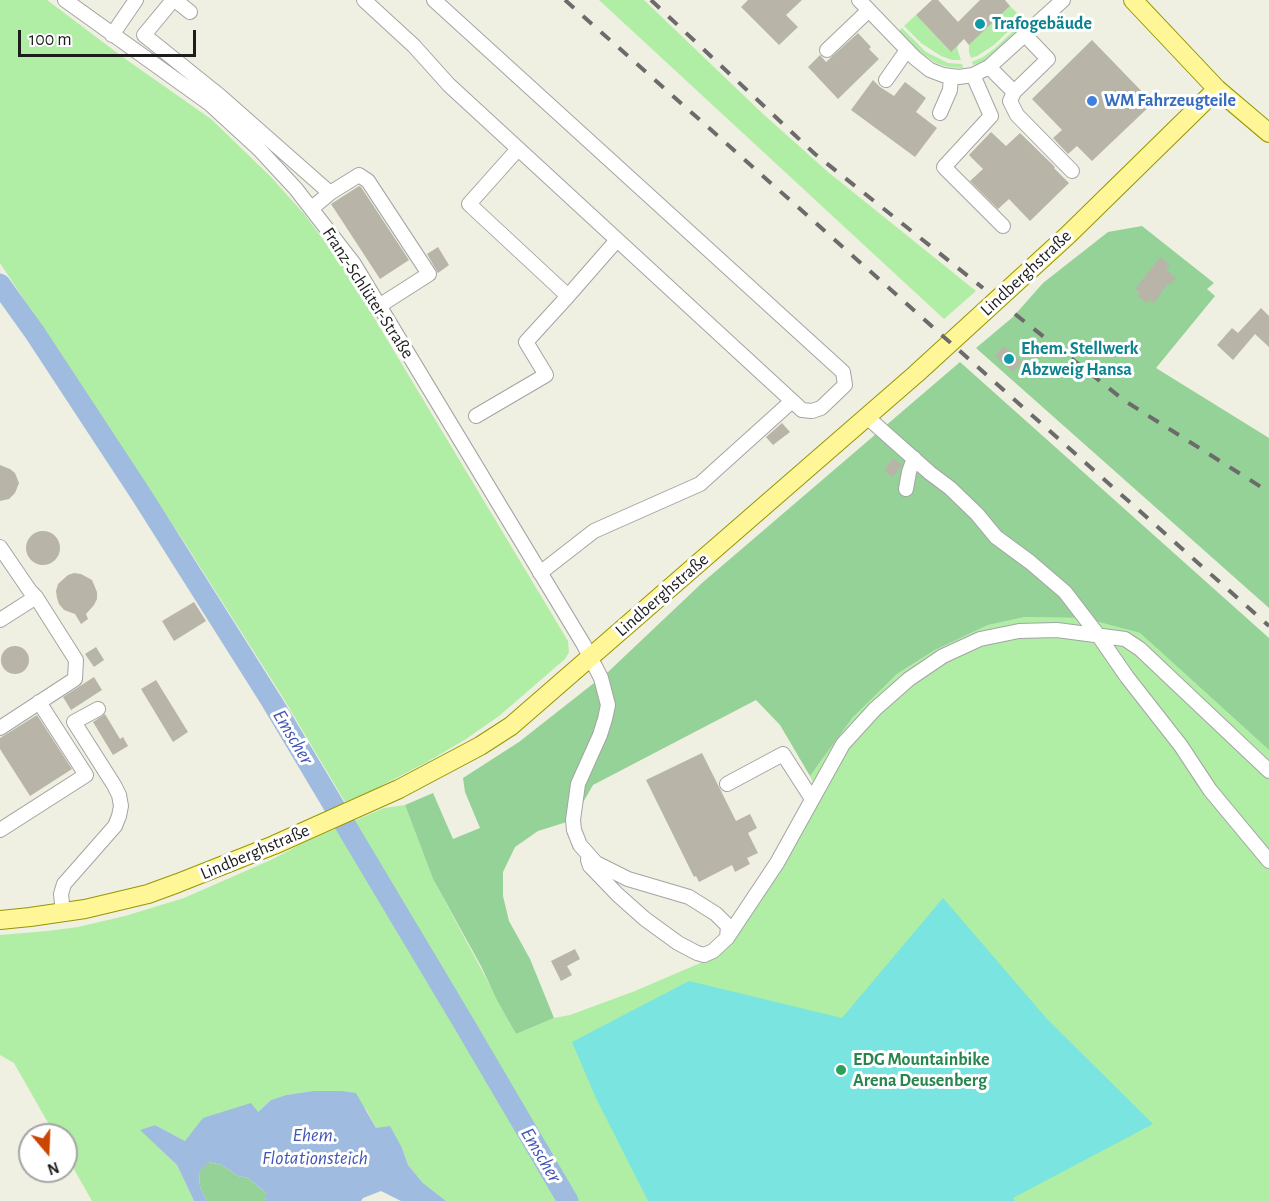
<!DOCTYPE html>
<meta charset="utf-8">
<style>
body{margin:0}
#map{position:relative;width:1269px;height:1201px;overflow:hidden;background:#efefe2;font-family:"Alegreya Sans",sans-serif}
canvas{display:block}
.north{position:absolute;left:18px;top:1123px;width:60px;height:60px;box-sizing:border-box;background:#fff;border:2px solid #a5a5a5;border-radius:50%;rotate:161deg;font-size:16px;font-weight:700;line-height:24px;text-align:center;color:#1d1d1d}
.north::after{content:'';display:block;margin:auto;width:21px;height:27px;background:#cb4600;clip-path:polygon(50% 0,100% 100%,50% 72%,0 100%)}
.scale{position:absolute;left:18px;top:30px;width:178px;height:27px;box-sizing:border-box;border:3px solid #1d1d1d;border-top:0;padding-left:8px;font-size:18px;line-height:21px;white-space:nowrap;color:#1d1d1d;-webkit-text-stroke:4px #fff;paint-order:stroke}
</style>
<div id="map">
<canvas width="1269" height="1201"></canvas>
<div class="north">N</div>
<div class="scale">100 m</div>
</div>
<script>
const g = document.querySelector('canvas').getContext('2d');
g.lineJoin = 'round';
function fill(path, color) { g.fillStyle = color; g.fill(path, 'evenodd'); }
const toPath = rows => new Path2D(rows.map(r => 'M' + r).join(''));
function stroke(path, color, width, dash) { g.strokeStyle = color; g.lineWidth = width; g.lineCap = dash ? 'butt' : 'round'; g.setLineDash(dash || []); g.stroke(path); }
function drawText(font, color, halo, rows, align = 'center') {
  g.font = font + ' "Alegreya Sans",sans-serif'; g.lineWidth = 6; g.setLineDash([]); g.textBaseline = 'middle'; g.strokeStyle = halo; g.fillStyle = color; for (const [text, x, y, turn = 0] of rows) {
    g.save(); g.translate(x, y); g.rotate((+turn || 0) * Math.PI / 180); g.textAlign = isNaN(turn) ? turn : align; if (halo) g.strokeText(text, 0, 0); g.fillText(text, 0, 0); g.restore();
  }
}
fill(toPath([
 [0,0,47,0,124,58,211,119,271,177,305,215,343,266,568,641,569,652,565,659,499,716,466,739,427,762,373,790,345,802,282,696,188,548,0,263],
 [599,0,644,0,762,113,828,172,976,291,944,319],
 [1010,6,1022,18,994,45,977,56,971,58,969,52,969,45],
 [916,15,950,51,959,44,957,48,961,60,952,60,941,56,921,43,904,26],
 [1024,21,1027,24,1007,44,983,62,973,65,972,62,983,57,994,49],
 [902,28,926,52,948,63,962,64,963,68,948,67,936,63,924,55,914,48,899,31],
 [1025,617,1084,618,1140,633,1269,750,1269,1201,984,1201,638,1180,648,1201,446,1201,423,1183,408,1165,402,1148,376,1128,366,1109,340,1091,313,1091,286,1095,271,1100,258,1112,185,1141,155,1125,141,1130,177,1165,194,1201,92,1201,66,1155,66,1135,55,1135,14,1063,0,1055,0,935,47,931,78,927,125,916,184,898,273,859,301,844,384,808,405,805,433,879,516,1034,554,1018,570,1015,635,991,705,961,817,790,810,776,855,714,897,674,935,650,988,625]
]), '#afeea4');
fill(toPath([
 [1142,226,1214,283,1207,289,1215,296,1156,368,1269,438,1269,608,976,348,1013,317,1043,283,1108,232],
 [960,362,1269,638,1269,750,1140,633,1084,618,1025,617,988,625,935,650,897,674,853,717,810,776,780,725,756,700,593,785,573,820,538,831,515,847,503,872,503,896,509,921,530,959,554,1018,516,1034,497,1000,481,966,433,879,405,805,433,793,453,839,480,828,465,792,463,778,519,742,608,672,702,583],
 [208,1162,222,1165,238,1176,248,1178,267,1194,265,1201,207,1201,200,1187,199,1172]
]), '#94d297');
fill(toPath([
 [943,898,1047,1019,1153,1124,1013,1198,1015,1201,648,1201,596,1098,572,1042,689,981,842,1018]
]), '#7ae4e0');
fill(toPath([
 [313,1091,341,1091,356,1093,376,1128,390,1126,402,1148,408,1165,423,1183,446,1201,401,1201,381,1191,363,1198,361,1201,265,1201,266,1193,248,1178,238,1176,222,1165,209,1162,199,1172,200,1187,207,1201,194,1201,177,1165,140,1130,155,1125,185,1141,203,1118,251,1103,258,1112,271,1100,286,1095]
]), '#9fbbe0');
stroke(toPath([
 [0,284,35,333,142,496,272,702,463,1022,568,1201]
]), '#9fbbe0', 21);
fill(toPath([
 [748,0,802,0,786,15,798,27,779,45,741,7],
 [932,0,938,0,958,22,980,0,1005,0,1010,6,969,45,964,39,951,52,916,15],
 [858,33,871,47,869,49,879,59,838,99,808,67,820,55,826,62],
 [1092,40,1153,103,1092,161,1077,146,1068,154,1053,138,1062,130,1032,99],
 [873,80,880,87,894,96,905,82,926,98,916,112,937,128,915,157,851,110],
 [991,132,1006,146,1020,133,1055,167,1054,168,1069,183,1030,221,1009,199,998,209,970,181,983,169,969,155],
 [359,186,361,187,409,260,380,279,331,204],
 [438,247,449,265,438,273,427,254],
 [1160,257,1170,265,1166,270,1176,278,1170,285,1168,283,1154,303,1150,300,1147,303,1137,296,1140,292,1135,289],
 [1261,308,1269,316,1269,347,1255,334,1233,360,1217,345,1232,328,1238,333],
 [1004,346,1022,362,1013,372,995,356],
 [782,423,790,432,773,445,766,437],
 [893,458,902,465,893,477,884,470],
 [0,465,10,469,15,473,19,483,15,493,9,499,0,501],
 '26 548a17 17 0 1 1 34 0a17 17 0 1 1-34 0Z',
 [74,573,81,574,92,580,97,592,97,599,94,605,86,614,88,619,81,624,75,614,64,610,59,604,57,598,56,591,58,584,68,575],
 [194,602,206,621,174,641,162,621],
 '1 660a14 14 0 1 1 28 0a14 14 0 1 1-28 0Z',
 [96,647,104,660,94,667,85,654],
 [94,677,102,690,71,710,63,697],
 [156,680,188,732,173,742,141,689],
 [105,714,120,739,123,737,128,746,113,755,93,722],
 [37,715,72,769,30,796,0,749,0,738],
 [702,753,736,821,750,814,757,828,748,833,758,853,747,858,750,864,735,872,732,865,699,882,696,876,694,877,646,780],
 [575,949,580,959,567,966,572,975,561,981,551,961]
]), '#b8b5a8');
const minor = toPath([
 [65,0,210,104,259,149,296,189,354,264,584,645,601,678,608,705,605,719,600,735,578,784,573,820,574,830,580,845,596,863,628,879,689,897,716,914,728,926,727,938],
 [173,0,144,35,220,96,330,193],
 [175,0,190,12],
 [364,0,414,46,449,85,802,410,812,411,821,408,845,385,843,372,821,352,434,0],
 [859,0,915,58,930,70,943,75,959,77,973,75,989,67,1063,0],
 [112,35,136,0],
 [827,50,869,10],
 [989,67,1014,92,1048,59,1025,35],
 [973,75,991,116,944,167,1003,226],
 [886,80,907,50],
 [1014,92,1010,101,1017,115,1072,171],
 [940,113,950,90,951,76],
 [518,149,469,204,568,296,617,240],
 [312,208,330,193,359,175,368,181,429,274,379,306],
 [476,416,546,375,526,342,568,296],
 [867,417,930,473,950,488,977,514,996,537,1030,562,1065,592,1098,635,1127,677,1181,746,1210,790,1269,861],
 [906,489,909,472,914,458],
 [0,547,30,591,36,597,76,660,75,679,0,728],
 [540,573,594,531,700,484,792,401],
 [0,620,36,597],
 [727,784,783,754,812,799],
 [0,830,86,775,39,702],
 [588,860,590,866,618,895,645,919,678,943,697,953,704,955,713,951,727,938,777,863,843,744,875,709,909,679,943,656,980,639,1019,631,1057,630,1125,639,1140,649,1269,771],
 [63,913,61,894,64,884,115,826,119,816,121,806,119,795,114,785,74,722,98,709]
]);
const major = toPath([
 [1133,0,1217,89,1269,133],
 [0,920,30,917,85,909,148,894,178,883,274,845,399,789,480,746,511,726,916,374,1068,235,1217,89]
]);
stroke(minor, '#a4a4a4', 16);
stroke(major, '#959700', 20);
stroke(minor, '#fff', 14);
stroke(major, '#fff698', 18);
stroke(toPath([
 [565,0,1269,626],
 [651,0,815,154,983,288],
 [1015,314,1125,401,1269,492]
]), '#6b6b6b', 4, [12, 12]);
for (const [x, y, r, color] of [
 [980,24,6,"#0f9aa8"],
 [1092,101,6,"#3f7fe0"],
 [1009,359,6,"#0f9aa8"],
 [841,1070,6,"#2e9e5b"]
]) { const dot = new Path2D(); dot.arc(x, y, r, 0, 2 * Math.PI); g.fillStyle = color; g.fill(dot); stroke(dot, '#fff', 2); }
drawText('bold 18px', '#0d838f', '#fff', [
 ["Trafogebäude",992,24],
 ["Ehem. Stellwerk",1021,349],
 ["Abzweig Hansa",1021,370]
], 'left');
drawText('bold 18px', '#366cbe', '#fff', [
 ["WM Fahrzeugteile",1104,101]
], 'left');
drawText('18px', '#1d1d1d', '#fff', [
 ["Lindberghstraße",1026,273,-43],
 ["Franz-Schlüter-Straße",368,293,57],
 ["Lindberghstraße",662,595,-41],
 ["Lindberghstraße",255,852,-23]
]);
drawText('bold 18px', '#27864d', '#fff', [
 ["EDG Mountainbike",853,1060],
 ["Arena Deusenberg",853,1081]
], 'left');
drawText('italic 20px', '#4355b4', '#fff', [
 ["Emscher",293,737,59],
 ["Ehem.",315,1135],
 ["Flotationsteich",315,1158],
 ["Emscher",541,1155,59]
]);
</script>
